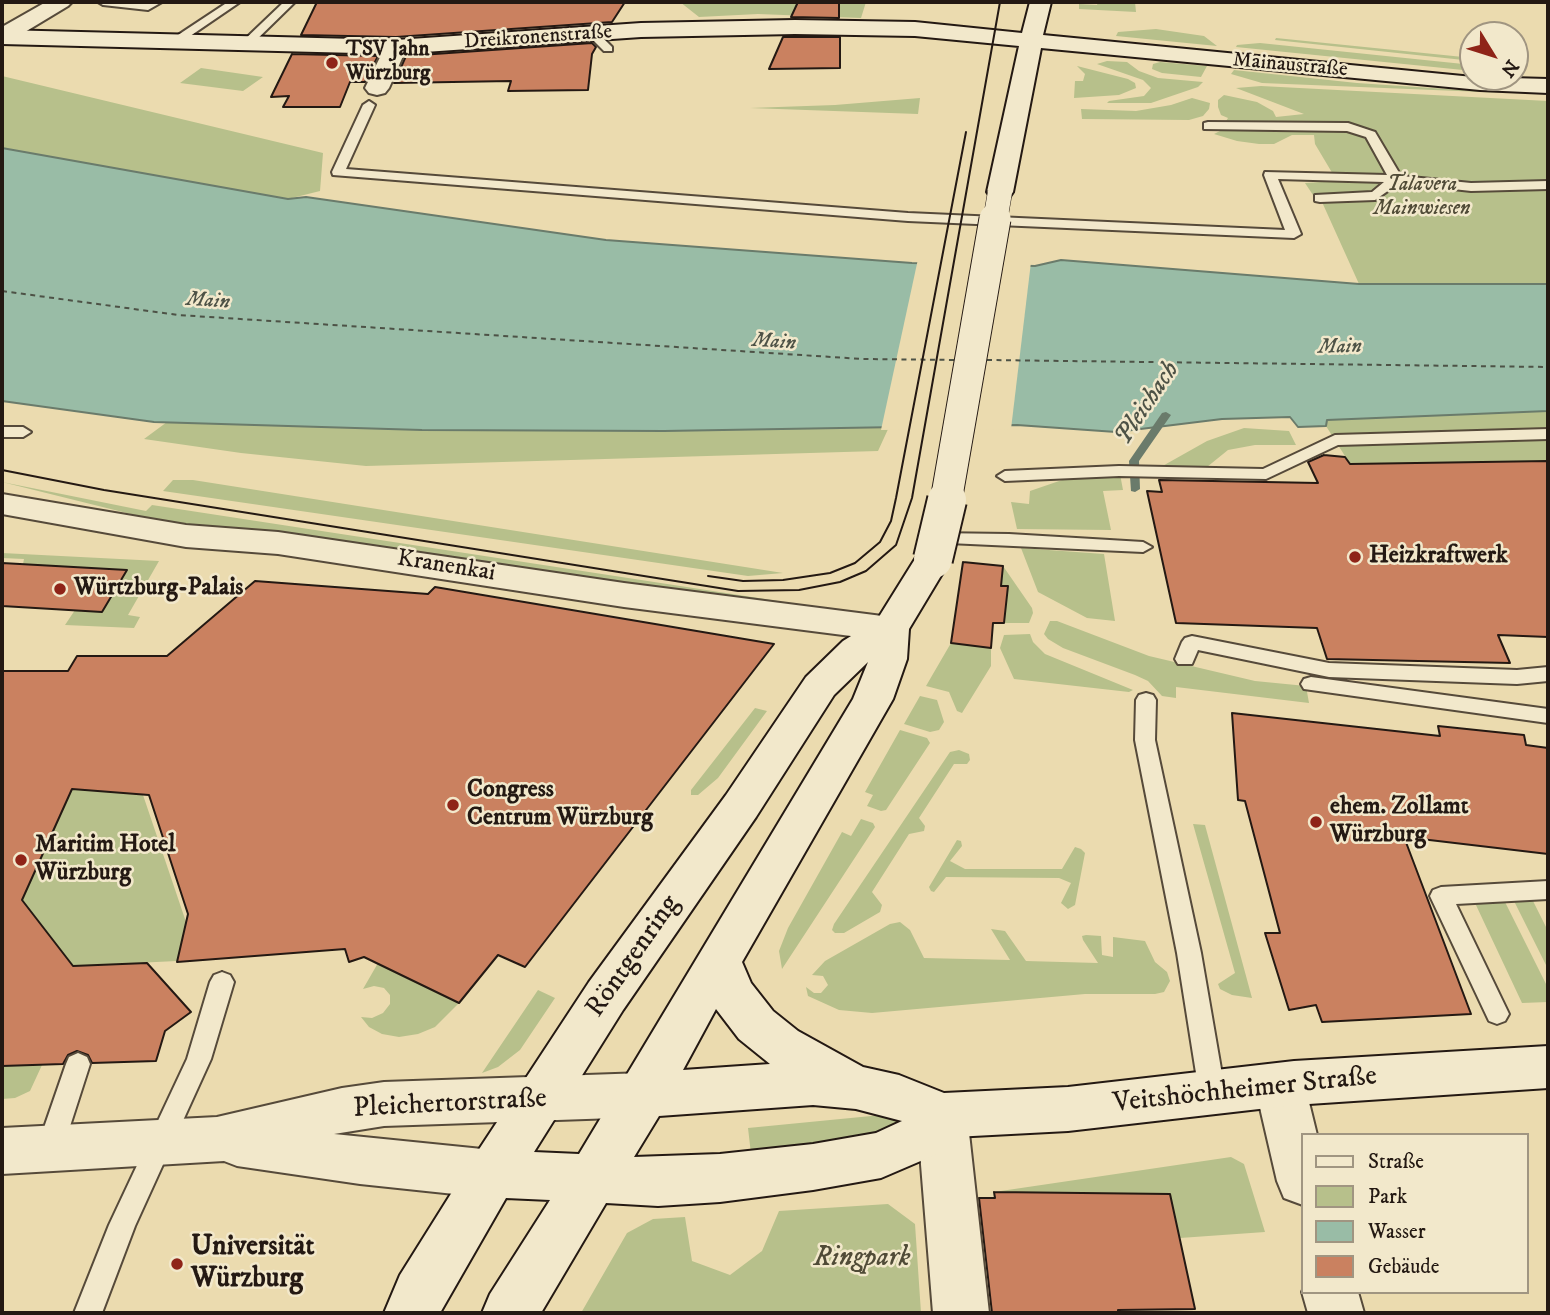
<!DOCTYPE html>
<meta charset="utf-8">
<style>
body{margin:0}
#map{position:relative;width:1550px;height:1315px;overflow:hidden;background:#ebdbaf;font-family:"IM FELL DW Pica",serif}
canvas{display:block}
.frame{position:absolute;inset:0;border:4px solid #241913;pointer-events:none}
.legend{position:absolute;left:1301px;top:1133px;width:228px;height:161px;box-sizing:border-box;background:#f2e8cb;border:2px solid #a09581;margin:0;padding:9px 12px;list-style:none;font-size:21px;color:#241913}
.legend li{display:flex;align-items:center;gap:14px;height:35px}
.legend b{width:35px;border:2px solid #a09581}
.north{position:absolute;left:1459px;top:21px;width:70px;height:70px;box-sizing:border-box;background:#f2e8cb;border:2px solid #a09581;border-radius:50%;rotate:128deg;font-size:19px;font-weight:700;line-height:28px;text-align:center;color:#241913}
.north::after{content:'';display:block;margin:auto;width:24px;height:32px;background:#8f2418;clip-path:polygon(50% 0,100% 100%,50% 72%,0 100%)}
</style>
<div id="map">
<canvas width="1550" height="1315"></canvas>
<div class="frame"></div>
<ul class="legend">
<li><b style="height:9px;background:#f2e8cb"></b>Straße</li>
<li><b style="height:19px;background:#b7c08b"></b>Park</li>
<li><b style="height:19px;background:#99bca6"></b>Wasser</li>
<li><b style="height:19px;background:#ca8160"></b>Gebäude</li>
</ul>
<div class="north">N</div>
</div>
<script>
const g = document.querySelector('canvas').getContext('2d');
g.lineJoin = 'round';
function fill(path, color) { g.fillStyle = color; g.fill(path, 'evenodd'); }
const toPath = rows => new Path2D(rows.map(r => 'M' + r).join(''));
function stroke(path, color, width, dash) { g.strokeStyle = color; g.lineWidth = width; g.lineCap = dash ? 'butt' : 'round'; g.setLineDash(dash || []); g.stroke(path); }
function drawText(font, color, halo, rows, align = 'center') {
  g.font = font + ' "IM FELL DW Pica",serif'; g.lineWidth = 5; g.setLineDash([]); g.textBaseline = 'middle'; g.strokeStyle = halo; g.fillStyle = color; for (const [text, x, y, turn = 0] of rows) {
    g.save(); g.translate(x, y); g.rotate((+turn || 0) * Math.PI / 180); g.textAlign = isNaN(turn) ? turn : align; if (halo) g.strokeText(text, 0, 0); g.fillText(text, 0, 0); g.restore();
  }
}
fill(toPath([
 [680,2,866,2,861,18,758,14,699,17],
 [1098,2,1135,2,1136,12,1079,9,1079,4,1097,5],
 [1156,29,1204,36,1217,46,1116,36,1118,32],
 [1276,38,1473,58,1473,61,1275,40],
 [1260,43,1473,65,1473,71,1236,47,1237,45],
 [1107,61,1127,62,1139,71,1158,78,1203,82,1198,87,1151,103,1107,103,1109,101,1144,96,1151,88,1143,80,1097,64],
 [1160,62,1207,66,1201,77,1162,73,1152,69,1153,64],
 [1077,66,1128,79,1135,83,1136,88,1119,95,1074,98,1075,81,1083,81,1085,74],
 [201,68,263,77,243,91,180,83],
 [1234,70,1357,83,1507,93,1262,83,1231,74],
 [2,76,323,153,320,191,288,199,2,148],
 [1261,86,1548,101,1548,284,1359,284,1322,202,1317,201,1305,183,1337,181,1315,144,1314,135,1292,135,1274,144,1259,144,1237,141,1214,134,1220,131,1228,118,1221,115,1218,107,1218,100,1224,95,1257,102,1273,111,1276,117,1304,114,1236,88],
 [920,98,918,114,750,108,835,105],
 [1192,98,1210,103,1209,109,1203,116,1189,120,1082,119,1081,109,1136,111,1171,105],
 [1548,411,1548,461,1350,464,1326,426,1327,420],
 [167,422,422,430,664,431,889,427,878,451,366,466,241,453,144,439],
 [1244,428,1289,431,1296,445,1255,445,1228,450,1207,467,1159,468,1207,441],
 [1120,474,1123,490,1103,491,1111,530,1017,529,1011,502,1029,504,1030,491,1065,479],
 [173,480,193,480,783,573,748,576,163,491],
 [2,482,146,511,152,505,778,601,717,602,260,529,183,527],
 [1021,548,1104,554,1115,621,1087,618,1038,592],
 [2,553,159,561,128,615,140,617,134,628,65,625,75,610,102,611,127,570,23,564,24,559,2,558],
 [1003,566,1032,608,1033,613,1029,623,1004,623,1008,587,1001,586],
 [1050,621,1057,621,1149,656,1255,681,1306,686,1309,703,1176,687,1176,698,1162,696,1148,681,1135,675,1063,648,1048,639,1044,634],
 [1030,634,1033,642,1045,654,1133,690,1129,692,1014,679,1000,648,1004,635],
 [951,643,991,648,991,666,962,713,957,711,949,692,926,686],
 [920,696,937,700,944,722,939,730,930,732,904,724],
 [755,708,767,711,718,778,698,795,691,795,691,790],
 [900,730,927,738,930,743,886,810,881,811,867,806,873,795,865,792],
 [959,750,969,754,970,760,967,764,954,764,919,818,925,826,924,831,909,834,872,892,882,905,880,912,844,933,835,933,832,930,834,924,950,752],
 [72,789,143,795,186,922,177,961,73,966,22,900],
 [861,819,873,823,875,827,782,969,779,951,788,928,842,832,851,836],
 [1193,824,1205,825,1252,998,1232,995,1220,989,1218,984,1235,973],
 [957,840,961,841,962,846,950,861,965,869,1062,869,1075,847,1081,849,1085,853,1075,905,1068,909,1061,903,1071,883,1059,878,946,877,934,892,931,891,929,887],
 [1514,901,1533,901,1548,931,1548,969],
 [1505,902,1548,988,1548,1002,1522,1003,1475,903],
 [900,922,910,930,924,958,1010,960,991,929,1005,931,1026,961,1098,963,1083,940,1082,936,1086,935,1101,936,1102,955,1113,957,1113,937,1145,941,1155,962,1167,972,1170,981,1164,992,1155,994,1085,994,872,1013,839,1010,808,996,806,987,814,993,821,993,828,985,823,976,812,975,825,961,890,924],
 [378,963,459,1003,435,1027,418,1034,399,1037,382,1034,369,1027,361,1017,372,1018,383,1013,390,1004,390,995,384,988,374,986,363,989],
 [538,990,555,998,520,1050,498,1067,482,1073],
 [42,1065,30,1091,15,1098,2,1099,2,1066],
 [902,1113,919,1128,751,1154,748,1128],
 [1231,1157,1244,1164,1265,1232,1180,1238,994,1192],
 [888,1204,915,1224,921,1313,581,1313,627,1233,653,1219,685,1217,692,1261,730,1275,762,1251,779,1211]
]), '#b7c08b');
const water = toPath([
 [2,148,288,199,306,197,606,240,912,263,1035,266,1061,260,1359,284,1548,284,1548,411,1327,420,1326,426,1298,427,1290,417,1222,419,1116,432,1017,425,664,431,422,430,154,422,2,401,2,148]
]);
fill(water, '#99bca6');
stroke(water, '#6a7b6b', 2);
fill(toPath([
 [918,259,1031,262,1011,429,881,430]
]), '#ebdbaf');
fill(toPath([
 [1166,412,1171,415,1139,461,1140,489,1135,492,1131,491,1129,461,1162,413,1166,412]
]), '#6a7b6b');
stroke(toPath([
 [2,291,178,315,863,359,957,360],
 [987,360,1548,367]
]), '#4d5246', 2, [5, 4.5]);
const building = toPath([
 [317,2,625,2,612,22,396,37,301,35,317,2],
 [798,2,839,2,839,18,791,17,798,2],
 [783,37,840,37,840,68,769,69,783,37],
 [592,43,596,47,592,54,588,90,508,91,511,81,394,83,406,56,592,43],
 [292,54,378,56,365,82,350,82,340,107,283,107,289,96,271,97,292,54],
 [1324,455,1345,457,1350,464,1548,461,1548,637,1498,635,1510,663,1327,659,1317,628,1176,623,1147,491,1162,492,1159,480,1318,483,1308,462,1324,455],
 [963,562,1003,566,1001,586,1008,586,1004,623,993,623,991,648,951,643,963,562],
 [2,563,127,570,102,612,2,606,2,563],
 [255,581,428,594,435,587,774,644,525,967,498,955,459,1003,364,957,349,962,345,949,177,962,188,914,149,795,72,789,22,900,73,966,147,963,191,1012,165,1031,156,1061,92,1063,88,1055,77,1051,68,1055,63,1064,2,1066,2,671,68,671,77,656,167,656,255,581],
 [1232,713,1440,736,1438,726,1524,735,1526,745,1548,748,1548,854,1404,837,1471,1014,1322,1022,1316,1005,1289,1010,1265,933,1280,933,1245,801,1238,800,1232,713],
 [994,1192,1170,1194,1195,1309,1118,1310,1118,1313,992,1313,979,1198,995,1198,994,1192]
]);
fill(building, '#ca8160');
stroke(building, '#241913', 2);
const service = toPath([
 [98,2,146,4,162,2,148,10,103,5,98,2],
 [228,2,240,2,177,45,169,45,169,41,228,2],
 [284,2,295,2,249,47,241,47,241,43,284,2],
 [589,32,597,32,612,47,612,51,604,51,589,36,589,32],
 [369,101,375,105,346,169,908,213,1285,230,1264,175,1265,172,1387,175,1366,137,1347,131,1204,129,1204,123,1208,122,1348,123,1375,132,1401,176,1471,183,1548,181,1548,189,1471,191,1399,183,1375,200,1320,202,1315,201,1315,195,1372,192,1384,182,1278,179,1301,234,1294,238,908,221,333,175,332,172,363,105,369,101],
 [2,427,23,427,31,432,23,437,2,437,2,427],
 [1548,429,1548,439,1338,445,1266,479,1119,476,1005,481,997,476,1005,471,1119,466,1263,469,1335,435,1548,429],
 [933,533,1009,534,1143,542,1152,547,1143,552,927,542,924,538,933,533],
 [1192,636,1329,663,1517,670,1548,667,1548,681,1517,684,1329,677,1198,650,1192,664,1178,664,1175,659,1182,642,1185,638,1192,636],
 [1311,677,1548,709,1548,723,1304,689,1301,684,1304,679,1311,677],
 [1146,693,1153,695,1156,700,1155,740,1201,953,1225,1092,1221,1100,1212,1103,1203,1100,1199,1092,1177,953,1135,740,1136,700,1139,695,1146,693],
 [1548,881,1548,899,1456,904,1509,1014,1505,1021,1497,1024,1489,1021,1430,896,1433,890,1441,887,1548,881],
 [222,972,230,975,234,982,211,1059,135,1226,102,1313,74,1313,109,1225,187,1059,210,982,214,975,222,972],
 [78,1053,87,1057,90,1064,63,1148,59,1156,50,1160,41,1156,37,1148,66,1064,69,1057,78,1053]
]);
const minor = toPath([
 [46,2,72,2,68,6,10,41,2,43,2,27,46,2],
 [396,40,404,42,407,47,389,88,385,93,377,95,369,93,365,88,385,47,388,42,396,40],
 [1280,1064,1298,1071,1305,1086,1317,1135,1303,1135,1303,1205,1284,1198,1277,1181,1255,1086,1262,1071,1280,1064],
 [942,1093,960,1099,967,1115,989,1313,933,1313,917,1115,924,1099,942,1093],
 [1303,1290,1303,1292,1358,1292,1364,1313,1308,1313,1302,1292,1303,1290]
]);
const tertiary = toPath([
 [2,494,186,525,278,532,624,583,890,617,903,620,909,629,903,638,890,641,624,607,278,554,186,547,2,514,2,494],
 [644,1073,662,1080,669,1095,662,1110,644,1117,384,1126,334,1134,492,1150,510,1157,518,1174,510,1191,492,1198,360,1184,237,1166,224,1161,2,1174,2,1128,217,1117,342,1088,384,1082,644,1073]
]);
const secondary = toPath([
 [1030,2,1051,2,1043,35,1473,77,1548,79,1548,93,1480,90,1041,48,1013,192,1009,198,1000,200,991,198,987,192,1019,46,915,36,795,34,641,37,396,54,2,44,2,30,396,40,641,23,795,20,915,22,1022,33,1030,2],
 [933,548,946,551,951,559,909,629,907,659,893,699,742,962,751,983,773,1011,798,1031,863,1067,899,1075,944,1093,1068,1087,1294,1061,1548,1046,1548,1088,1294,1105,1068,1131,954,1137,937,1154,881,1178,813,1190,720,1202,658,1206,606,1203,541,1313,482,1313,490,1294,550,1200,506,1198,440,1313,384,1313,400,1275,474,1157,589,982,726,795,806,677,843,641,877,620,920,551,933,548],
 [868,662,853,699,579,1154,534,1152,623,1010,756,817,834,695,868,662],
 [716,1009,739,1039,770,1064,683,1070,716,1009],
 [813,1105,856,1109,902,1121,876,1133,813,1144,720,1154,634,1157,659,1116,813,1105]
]);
stroke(service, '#564a3a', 4);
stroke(minor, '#564a3a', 4);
stroke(tertiary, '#564a3a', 4);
stroke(secondary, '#241913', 4);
fill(service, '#f2e8cb');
fill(minor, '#f2e8cb');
fill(tertiary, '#f2e8cb');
fill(secondary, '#f2e8cb');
stroke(toPath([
 [2,470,104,490,738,591,799,590,840,582,866,571,896,545,912,498,1000,2],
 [708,576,743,581,783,580,830,573,855,563,880,542,891,521,896,498,966,132]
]), '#241913', 2);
const secondaryBridgeFar2 = toPath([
 [995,221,1000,192]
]);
const secondaryBridgeFar1 = toPath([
 [946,501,995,219]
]);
const secondaryBridge = toPath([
 [933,559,947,500]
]);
stroke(secondaryBridgeFar2, '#241913', 25, []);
stroke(secondaryBridgeFar1, '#241913', 33, []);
stroke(secondaryBridge, '#241913', 42, []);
stroke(secondaryBridgeFar2, '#f2e8cb', 24);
stroke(secondaryBridgeFar1, '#f2e8cb', 31);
stroke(secondaryBridge, '#f2e8cb', 38);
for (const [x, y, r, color] of [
 [332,63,7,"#8f2418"],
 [1355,557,7,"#8f2418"],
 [60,589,7,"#8f2418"],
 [453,805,7,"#8f2418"],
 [1316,822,7,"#8f2418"],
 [21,860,7,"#8f2418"],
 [177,1264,7,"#8f2418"]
]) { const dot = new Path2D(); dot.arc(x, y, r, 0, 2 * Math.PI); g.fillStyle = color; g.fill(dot); stroke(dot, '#f2e8cb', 2.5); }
drawText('21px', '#241913', '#f2e8cb', [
 ["Dreikronenstraße",538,38,-4],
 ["Mainaustraße",1290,66,5]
]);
drawText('bold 21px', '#241913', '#f2e8cb', [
 ["TSV Jahn",346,51],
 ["Würzburg",346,75]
], 'left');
drawText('italic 21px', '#504b37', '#f2e8cb', [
 ["Talavera",1422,186],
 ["Mainwiesen",1422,210]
]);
drawText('italic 21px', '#4d5246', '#f2e8cb', [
 ["Main",208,302,4],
 ["Main",774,343,4],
 ["Main",1340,348,-1]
]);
drawText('bold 24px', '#241913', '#f2e8cb', [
 ["Heizkraftwerk",1369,557],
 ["Würtzburg-Palais",74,589],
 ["Congress",467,791],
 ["Centrum Würzburg",467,819],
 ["ehem. Zollamt",1330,808],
 ["Würzburg",1330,836],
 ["Maritim Hotel",35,846],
 ["Würzburg",35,874]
], 'left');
drawText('24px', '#241913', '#f2e8cb', [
 ["Kranenkai",446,567,9]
]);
drawText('italic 26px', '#4d5246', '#f2e8cb', [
 ["Pleichach",1148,404,-56]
]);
drawText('28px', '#241913', '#f2e8cb', [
 ["Röntgenring",634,957,-55],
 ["Veitshöchheimer Straße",1245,1091,-6],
 ["Pleichertorstraße",450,1105,-3]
]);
drawText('bold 28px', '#241913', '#f2e8cb', [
 ["Universität",191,1248],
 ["Würzburg",191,1280]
], 'left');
drawText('italic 28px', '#504b37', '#f2e8cb', [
 ["Ringpark",862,1259]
]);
</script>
